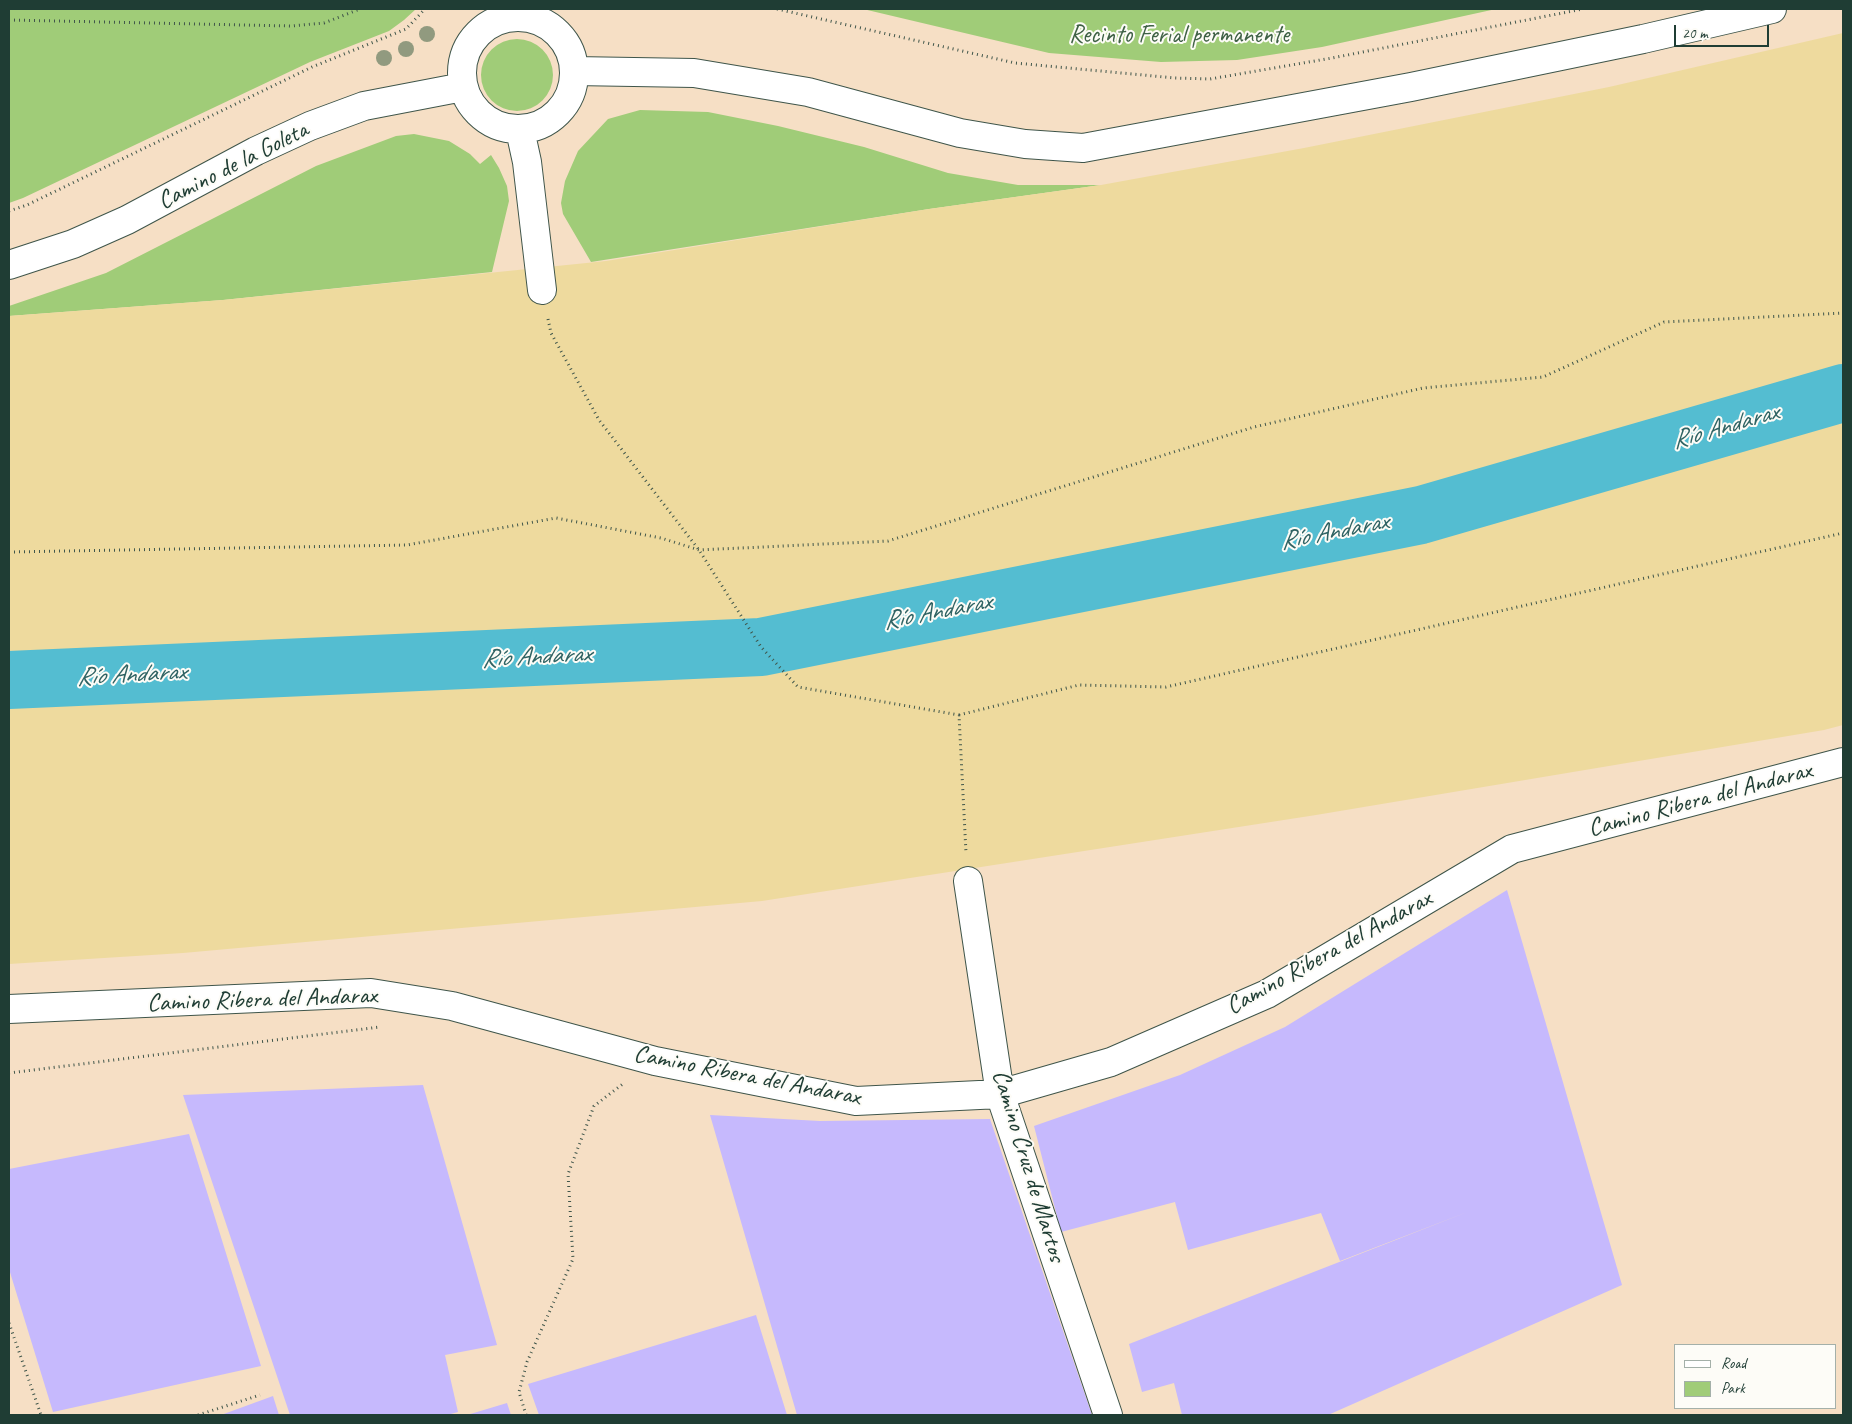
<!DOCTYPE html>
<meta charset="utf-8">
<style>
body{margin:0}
#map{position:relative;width:1852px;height:1424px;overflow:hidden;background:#f6dfc5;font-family:Caveat,sans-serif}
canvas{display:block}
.frame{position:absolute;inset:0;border:10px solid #1f3d34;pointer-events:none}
.legend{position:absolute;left:1674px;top:1344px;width:162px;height:65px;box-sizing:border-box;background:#fdfcf7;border:1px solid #a4b0a9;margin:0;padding:6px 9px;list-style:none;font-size:15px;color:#1f3d34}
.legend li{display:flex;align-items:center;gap:10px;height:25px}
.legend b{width:25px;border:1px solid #a4b0a9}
.scale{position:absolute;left:1674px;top:25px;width:95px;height:22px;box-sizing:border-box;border:2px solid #1f3d34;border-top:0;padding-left:6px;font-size:15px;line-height:18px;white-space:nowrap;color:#1f3d34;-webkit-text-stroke:4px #fdfcf7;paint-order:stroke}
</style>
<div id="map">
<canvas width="1852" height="1424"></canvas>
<div class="frame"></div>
<ul class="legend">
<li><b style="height:6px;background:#fff"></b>Road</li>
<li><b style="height:14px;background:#a0cc78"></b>Park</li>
</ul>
<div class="scale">20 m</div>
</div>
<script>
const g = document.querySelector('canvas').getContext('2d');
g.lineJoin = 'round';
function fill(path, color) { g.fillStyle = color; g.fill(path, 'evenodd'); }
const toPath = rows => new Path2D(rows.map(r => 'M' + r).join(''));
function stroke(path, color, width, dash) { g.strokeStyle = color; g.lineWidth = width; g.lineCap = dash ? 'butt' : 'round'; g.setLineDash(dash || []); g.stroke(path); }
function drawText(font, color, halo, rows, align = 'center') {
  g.font = font + ' Caveat,sans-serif'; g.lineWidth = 4; g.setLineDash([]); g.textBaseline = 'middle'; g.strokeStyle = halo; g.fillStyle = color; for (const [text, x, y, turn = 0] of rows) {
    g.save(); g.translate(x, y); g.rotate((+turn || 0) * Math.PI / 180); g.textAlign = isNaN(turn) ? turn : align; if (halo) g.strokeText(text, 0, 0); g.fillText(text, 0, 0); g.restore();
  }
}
fill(toPath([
 [9,9,416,9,404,20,389,31,310,62,23,198,9,203],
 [863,9,1496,9,1322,47,1237,60,1161,62,1049,53],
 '481 75a36 36 0 1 1 72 0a36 36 0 1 1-72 0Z',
 [640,110,708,112,778,126,864,147,948,173,1018,185,1101,185,929,209,591,262,563,214,561,203,565,181,578,151,608,119],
 [414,134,449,141,470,154,480,164,491,155,499,168,507,186,509,201,492,272,223,300,9,316,9,306,106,273,316,166,396,136]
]), '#a0cc78');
fill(toPath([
 [1843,33,1843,725,1824,730,1316,815,762,901,183,953,9,964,9,316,223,300,606,261,929,209,1101,185,1304,148,1609,87]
]), '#eeda9e');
stroke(toPath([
 [9,680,761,647,1421,515,1843,393]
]), '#54bdd1', 58);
fill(toPath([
 [1507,890,1622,1285,1328,1415,1182,1415,1174,1383,1142,1392,1129,1344,1470,1211,1340,1261,1321,1213,1188,1250,1175,1202,1061,1232,1034,1126,1180,1075,1285,1027],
 [423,1085,497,1345,445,1355,458,1412,447,1415,290,1415,183,1095],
 [710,1115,820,1121,990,1119,1092,1415,797,1415],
 [189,1134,261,1366,53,1412,9,1269,9,1169],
 [756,1315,787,1415,539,1415,528,1384],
 [273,1396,279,1415,221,1415],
 [507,1403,511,1415,467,1415]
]), '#c6b9fd');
const minor = toPath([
 '462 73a56 56 0 1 1 112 0a56 56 0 1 1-112 0Z',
 [574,71,694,73,808,92,960,133,1025,144,1083,148,1411,87,1643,39,1772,9],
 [520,130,527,162,542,290],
 [9,265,73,244,127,220,256,151,310,126,364,106,463,87],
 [968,881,1000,1094,1108,1415],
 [9,1009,371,993,452,1006,655,1061,856,1101,1000,1094,1111,1062,1267,994,1512,849,1843,762]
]);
stroke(minor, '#3f554a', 30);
stroke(toPath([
 [777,9,1015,63,1175,78,1210,79,1332,58,1583,9],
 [9,20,291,26,324,23,360,9],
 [9,211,27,205,312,67,406,29,425,9],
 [548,319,551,333,599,420,699,550,761,647,798,687,959,715,966,853],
 [9,552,407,545,556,518,661,538,699,550,888,541,1254,427,1423,388,1543,377,1664,322,1843,313],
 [959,715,1079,685,1166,687,1843,533],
 [9,1073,380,1027],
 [9,1323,41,1415],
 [198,1415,260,1395],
 [526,1415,519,1392,527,1362,573,1259,568,1174,594,1106,624,1083]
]), '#3f554a', 3, [1, 4]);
stroke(minor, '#fff', 28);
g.fillStyle = '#919a7f';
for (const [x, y] of [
 [427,34],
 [406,49],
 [384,58]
]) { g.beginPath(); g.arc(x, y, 8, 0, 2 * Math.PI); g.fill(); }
drawText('25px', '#3f6145', '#fdfcf7', [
 ["Recinto Ferial permanente",1179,35]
]);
drawText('25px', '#1f3d34', '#fdfcf7', [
 ["Camino de la Goleta",233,166,-27],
 ["Camino Ribera del Andarax",1700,800,-15],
 ["Camino Ribera del Andarax",1329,953,-29],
 ["Camino Ribera del Andarax",262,1000,-2],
 ["Camino Ribera del Andarax",747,1076,11],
 ["Camino Cruz de Martos",1028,1166,73]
]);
drawText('italic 26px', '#2f6363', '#fdfcf7', [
 ["Río Andarax",1725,427,-16],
 ["Río Andarax",1334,532,-11],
 ["Río Andarax",937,612,-11],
 ["Río Andarax",536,657,-3],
 ["Río Andarax",131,675,-3]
]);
</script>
